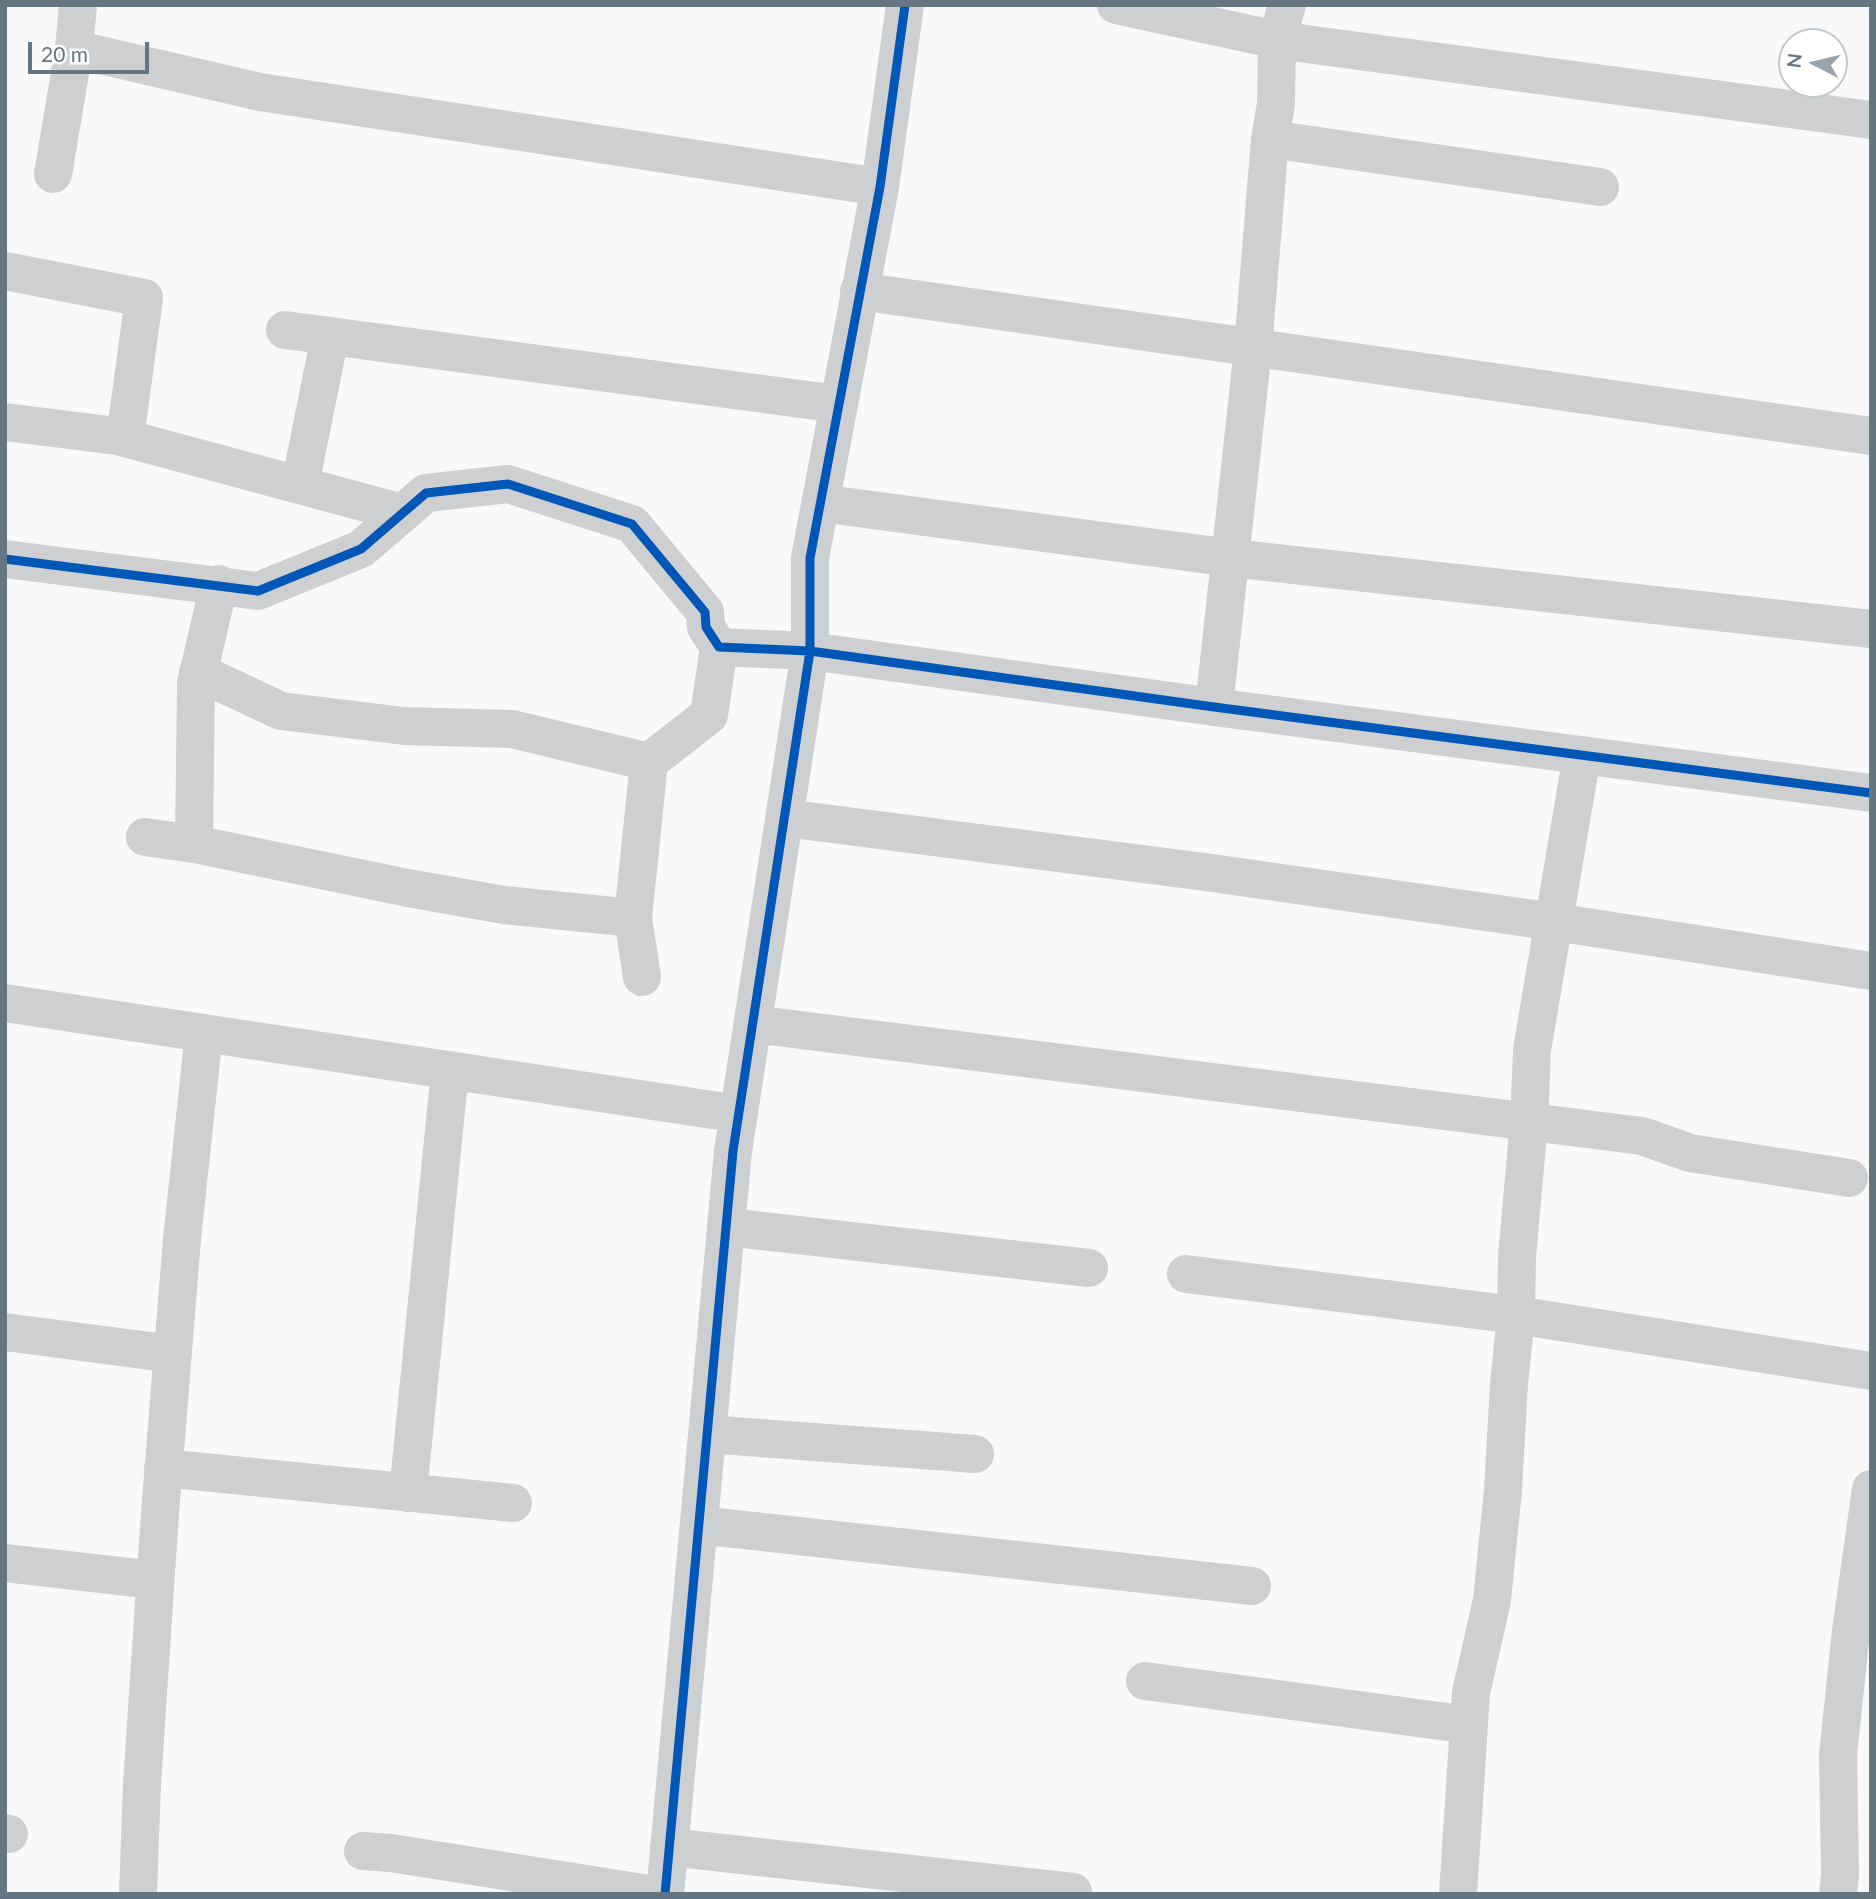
<!DOCTYPE html>
<style>
body{margin:0}
#map{position:relative;width:1876px;height:1899px;overflow:hidden;background:#f9f9f9;font-family:Lato,sans-serif}
canvas{display:block}
.frame{position:absolute;inset:0;border:7px solid #657683;pointer-events:none}
.north{position:absolute;left:1778px;top:28px;width:70px;height:70px;box-sizing:border-box;background:#fff;border:2px solid #c1c8cd;border-radius:50%;rotate:277deg;font-size:19px;font-weight:700;line-height:28px;text-align:center;color:#657683}
.north::after{content:'';display:block;margin:auto;width:24px;height:32px;background:#99a4ac;clip-path:polygon(50% 0,100% 100%,50% 72%,0 100%)}
.scale{position:absolute;left:28px;top:42px;width:121px;height:32px;box-sizing:border-box;border:4px solid #657683;border-top:0;padding-left:9px;font-size:21px;line-height:24px;white-space:nowrap;color:#657683;-webkit-text-stroke:5px #fff;paint-order:stroke}
</style>
<div id="map">
<canvas width="1876" height="1899"></canvas>
<div class="frame"></div>
<div class="north">N</div>
<div class="scale">20 m</div>
</div>
<script>
const g = document.querySelector('canvas').getContext('2d');
g.lineJoin = 'round';
const toPath = rows => new Path2D(rows.map(r => 'M' + r).join(''));
function stroke(path, color, width, dash) { g.strokeStyle = color; g.lineWidth = width; g.lineCap = dash ? 'butt' : 'round'; g.setLineDash(dash || []); g.stroke(path); }
stroke(toPath([
 [1116,5,1277,40,1871,120],
 [74,49,260,92,880,187],
 [1270,139,1600,187],
 [53,174,74,49,78,5],
 [5,271,144,298,125,438],
 [859,291,1871,436],
 [285,330,838,404],
 [5,422,117,436,403,513],
 [300,485,330,336],
 [820,503,1231,558,1871,629],
 [5,559,258,591,361,549,426,493,508,484,632,524,705,612,706,627,719,647,810,651,1214,707,1871,793],
 [198,672,281,711,404,726,512,729,649,762,709,715,719,647],
 [1214,707,1253,348,1270,139,1276,104,1277,40,1287,5],
 [785,818,1205,872,1555,922,1871,971],
 [145,837,194,844,408,888,504,905,633,918],
 [194,844,196,684,219,584],
 [642,977,633,918,649,762],
 [5,1003,739,1114],
 [753,1024,1642,1136,1690,1153,1849,1178],
 [727,1227,1089,1268],
 [1186,1274,1516,1315,1871,1371],
 [5,1332,173,1354],
 [707,1434,975,1454],
 [163,1468,513,1503],
 [408,1493,450,1070],
 [699,1525,1252,1586],
 [5,1563,155,1580],
 [1145,1681,1469,1725],
 [5,1833,9,1834],
 [669,1847,1073,1892],
 [363,1851,391,1853,649,1894],
 [138,1894,142,1784,160,1513,182,1239,204,1033],
 [665,1894,733,1151,810,651,810,558,880,187,905,5],
 [1458,1894,1471,1693,1492,1600,1503,1490,1509,1384,1516,1315,1517,1257,1529,1122,1532,1050,1582,755],
 [1838,1894,1840,1874,1838,1755,1851,1631,1871,1489]
]), '#cecfd0', 38);
stroke(toPath([
 [5,559,258,591,361,549,426,493,508,484,632,524,705,612,706,627,719,647,810,651,1214,707,1871,793],
 [665,1894,733,1151,810,651,810,558,880,187,905,5]
]), '#0057b8', 9);
</script>
